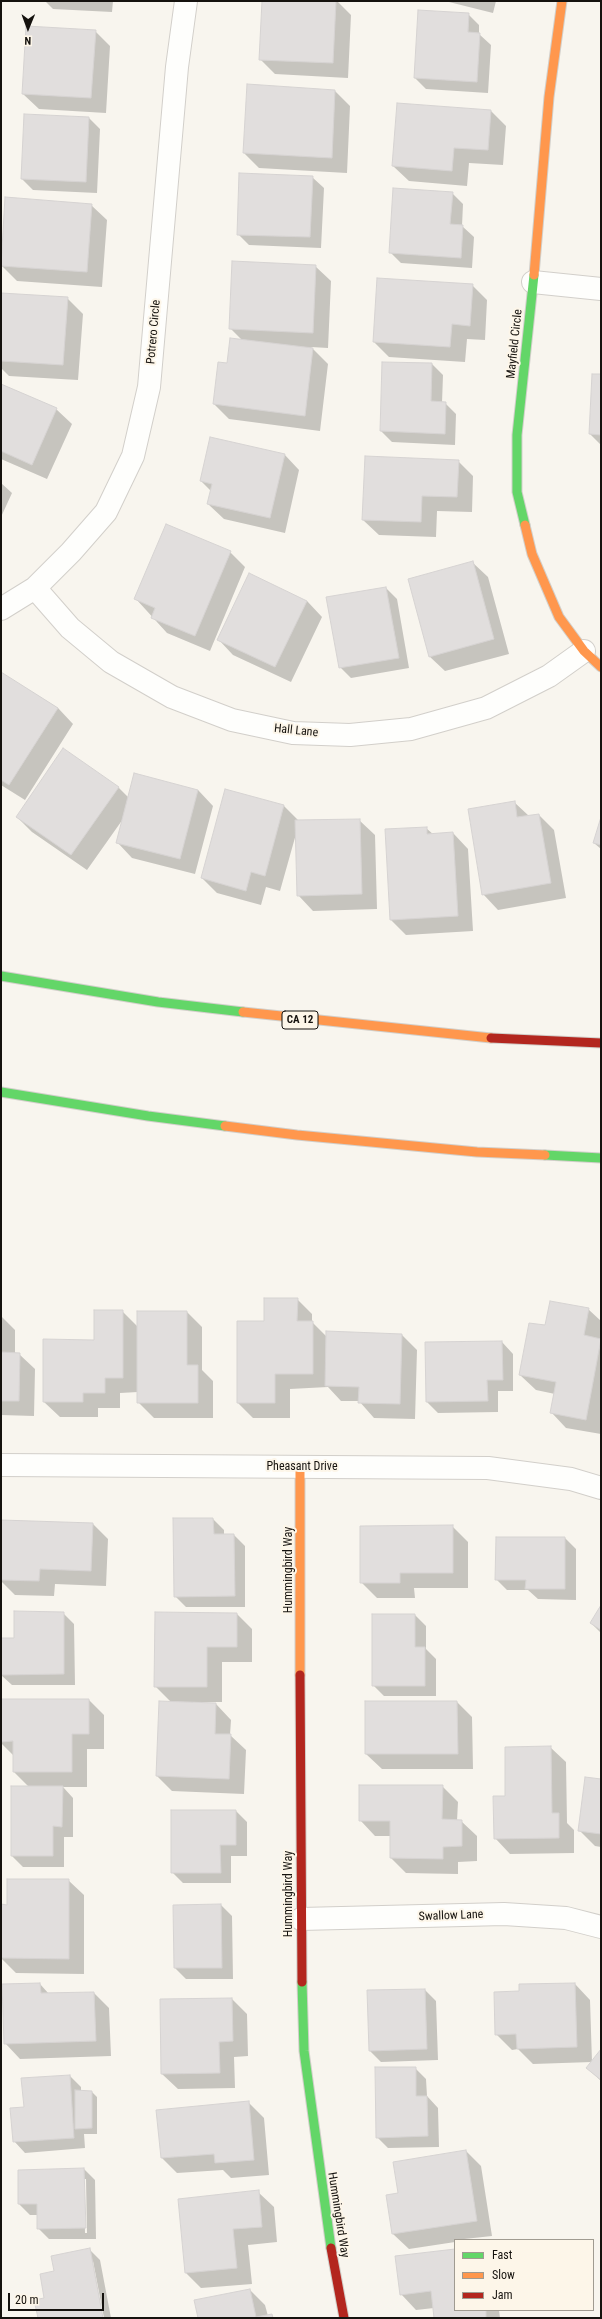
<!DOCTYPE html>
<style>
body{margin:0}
#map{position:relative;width:602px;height:2319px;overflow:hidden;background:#f8f5ee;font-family:"Roboto Condensed",sans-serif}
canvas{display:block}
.frame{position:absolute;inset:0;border:2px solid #15120e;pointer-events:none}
.legend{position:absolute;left:454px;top:2239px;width:140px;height:72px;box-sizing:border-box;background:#fdf6e9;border:1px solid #a09b91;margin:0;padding:5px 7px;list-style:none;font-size:12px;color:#15120e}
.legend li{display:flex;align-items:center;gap:8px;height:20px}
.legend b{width:20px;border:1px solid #a09b91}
.north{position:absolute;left:8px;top:8px;width:40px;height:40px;-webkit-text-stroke:3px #fdf6e9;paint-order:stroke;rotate:181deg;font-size:11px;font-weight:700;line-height:16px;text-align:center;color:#15120e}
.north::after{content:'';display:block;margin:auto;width:14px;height:18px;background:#15120e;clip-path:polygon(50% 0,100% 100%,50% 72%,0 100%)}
.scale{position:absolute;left:8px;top:2293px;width:96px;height:18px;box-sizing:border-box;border:2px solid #15120e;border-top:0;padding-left:5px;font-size:12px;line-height:14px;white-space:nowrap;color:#15120e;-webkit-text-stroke:3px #fdf6e9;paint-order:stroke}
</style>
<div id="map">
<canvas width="602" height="2319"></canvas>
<div class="frame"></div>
<ul class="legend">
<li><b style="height:5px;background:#63d668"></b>Fast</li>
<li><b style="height:5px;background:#ff974d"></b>Slow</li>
<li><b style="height:5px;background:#b3261e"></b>Jam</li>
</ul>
<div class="north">N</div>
<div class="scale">20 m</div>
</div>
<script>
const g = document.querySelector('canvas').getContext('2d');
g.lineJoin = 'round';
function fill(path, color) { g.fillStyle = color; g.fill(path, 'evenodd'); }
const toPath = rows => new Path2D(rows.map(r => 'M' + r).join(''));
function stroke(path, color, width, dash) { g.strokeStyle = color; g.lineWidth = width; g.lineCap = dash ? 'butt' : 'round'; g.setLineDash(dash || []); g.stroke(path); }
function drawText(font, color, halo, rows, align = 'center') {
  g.font = font + ' "Roboto Condensed",sans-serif'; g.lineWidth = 4; g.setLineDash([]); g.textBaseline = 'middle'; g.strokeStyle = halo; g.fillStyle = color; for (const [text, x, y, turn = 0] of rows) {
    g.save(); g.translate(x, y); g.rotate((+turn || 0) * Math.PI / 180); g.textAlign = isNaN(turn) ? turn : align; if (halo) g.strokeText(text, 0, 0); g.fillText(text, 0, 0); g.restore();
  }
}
fill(toPath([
 [45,1,113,1,112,12,53,9],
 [263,1,337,1,351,15,348,78,275,74,260,59],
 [445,1,496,1,493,13],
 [468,14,479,25,479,34,491,45,488,93,426,89,415,78],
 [95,31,110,46,106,113,39,109,23,94],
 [248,85,335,91,350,106,347,173,259,168,244,153],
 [491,111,506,126,503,165,469,163,467,186,409,181,393,166],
 [89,118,100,129,97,193,33,190,22,179],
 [312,177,324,188,321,248,249,245,238,234],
 [452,193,463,204,462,226,474,237,472,268,401,263,390,252],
 [91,205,107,220,102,287,17,281,1,265],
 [315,266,331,281,328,348,311,347,328,364,320,431,229,419,214,404,228,364,242,340,231,329],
 [472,285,487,300,485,340,467,339,465,362,389,357,374,342],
 [1,294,67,298,83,314,78,380,9,376,1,368],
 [383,363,432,364,443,375,442,403,445,403,456,414,455,445,392,442,381,431],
 [601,375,601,445,590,434],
 [1,385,56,409,72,424,47,479,1,459],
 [284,454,299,470,285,533,224,519,208,504,211,491,201,481],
 [458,461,473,476,472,512,437,511,436,537,379,535,363,520],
 [1,483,12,493,1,517],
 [230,552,245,567,210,651,167,633,136,599],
 [472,562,488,577,509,654,445,671,429,656],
 [386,588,397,599,409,668,351,678,340,667],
 [307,601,322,617,291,682,233,655,218,639],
 [1,673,58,708,73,724,25,800,1,785],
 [63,750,119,788,129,798,198,790,213,806,195,874,132,858,117,842,123,819,87,870,32,832,17,817],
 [514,802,529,816,539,815,554,830,566,898,498,910,483,894],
 [284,806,299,821,359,820,375,835,377,909,313,911,298,895,296,834,280,891,266,887,261,905,217,893,202,878],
 [601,821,601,849,594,843],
 [426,828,434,835,453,833,468,849,473,931,406,935,391,920],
 [297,1299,312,1314,312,1322,327,1337,402,1335,417,1350,415,1419,374,1418,359,1401,341,1401,328,1387,290,1389,290,1418,253,1418,238,1403,265,1322],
 [588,1309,601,1321,601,1434,566,1428,551,1412,555,1394,536,1390,520,1375,546,1326],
 [122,1311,138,1327,187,1312,202,1327,202,1370,213,1381,213,1418,154,1418,138,1402,138,1392,120,1393,120,1408,98,1408,98,1417,60,1417,44,1402,95,1341],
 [1,1316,15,1330,15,1354,19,1354,35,1369,34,1416,1,1415],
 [502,1342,513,1354,513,1391,498,1391,498,1412,438,1413,427,1402],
 [213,1519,224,1530,224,1535,234,1535,245,1546,245,1607,186,1607,175,1596],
 [93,1524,108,1539,106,1586,55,1584,54,1596,15,1595,1,1581,1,1533],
 [452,1526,468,1542,468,1588,414,1588,415,1598,377,1598,361,1582],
 [497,1538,565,1538,576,1549,576,1600,538,1599,528,1590,507,1590,496,1579],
 [601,1607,601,1633,591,1623],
 [63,1613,74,1624,75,1685,12,1685,1,1675,1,1639,15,1639],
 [237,1614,252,1629,252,1662,222,1662,222,1702,193,1702,193,1704,216,1704,231,1720,230,1735,246,1750,244,1794,172,1791,157,1776,160,1702,172,1703,155,1686],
 [415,1615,426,1626,426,1649,436,1659,436,1696,384,1696,373,1685],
 [1,1700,89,1700,104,1715,104,1749,87,1749,87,1787,63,1787,73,1798,73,1837,64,1837,64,1867,23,1867,12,1856,29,1787,14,1772,14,1756,1,1743],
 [366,1702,457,1702,472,1717,473,1769,382,1769,366,1754],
 [550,1747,566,1762,567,1823,574,1830,574,1853,510,1854,495,1838,506,1797],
 [601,1780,601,1847,595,1846,579,1830],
 [442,1786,458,1802,457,1821,461,1821,477,1836,477,1861,458,1862,458,1874,406,1873,391,1858,391,1836,375,1836,360,1820],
 [236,1811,247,1822,247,1856,231,1856,231,1883,183,1883,172,1872],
 [68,1880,84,1895,84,1974,16,1973,1,1958,1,1905,8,1906],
 [221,1905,232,1916,233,1979,186,1979,175,1968],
 [40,1984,49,1994,94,1993,109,2008,111,2056,20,2059,5,2043],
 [575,1984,590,2000,592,2062,601,2050,601,2081,587,2068,592,2062,533,2064,518,2049,512,2050,496,2034,520,1992],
 [425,1990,436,2001,438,2060,381,2062,370,2051],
 [232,1999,247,2014,248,2056,234,2057,235,2088,178,2089,162,2074],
 [415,2068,426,2079,427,2096,438,2108,439,2147,388,2148,377,2137],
 [70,2076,81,2087,81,2091,92,2092,97,2097,97,2134,84,2134,85,2148,25,2153,14,2141,25,2108],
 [248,2102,264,2118,269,2175,231,2178,223,2170,177,2173,162,2158,157,2111],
 [466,2151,481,2166,492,2236,455,2240,455,2242,409,2249,393,2234,387,2196,399,2194],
 [84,2169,95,2180,96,2239,49,2239,38,2228,38,2215,30,2215,19,2204],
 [84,2179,86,2179,87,2233,85,2233],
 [258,2192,274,2207,277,2242,248,2245,252,2284,201,2288,186,2273,179,2200],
 [89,2249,100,2260,111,2318,104,2318,93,2261,91,2261,102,2318,39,2318,45,2298],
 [455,2250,455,2310,499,2310,500,2318,435,2318,434,2308,416,2310,401,2294],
 [250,2290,265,2305,268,2316,271,2315,274,2318,199,2318]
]), '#0003');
const building = toPath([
 [262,1,336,1,333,63,259,60,262,1],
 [418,10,469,13,468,32,480,33,477,82,414,78,418,10],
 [26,26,96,30,91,98,22,94,26,26],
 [247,84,335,90,332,158,243,153,247,84],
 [397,103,491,110,488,150,454,148,452,171,392,166,397,103],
 [24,114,89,117,86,182,21,179,24,114],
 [239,173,313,176,310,237,237,235,239,173],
 [393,188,453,192,450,224,463,225,461,258,389,253,393,188],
 [5,197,92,204,87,272,1,266,5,197],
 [232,261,316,265,313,333,229,329,232,261],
 [377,278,473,284,470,326,452,324,450,347,373,342,377,278],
 [1,293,68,297,63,365,1,361,1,293],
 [230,338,313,348,305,416,213,404,218,362,227,363,230,338],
 [382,362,432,363,431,401,446,402,445,434,380,431,382,362],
 [592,374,601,374,601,435,589,434,592,374],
 [1,384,57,408,32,465,1,451,1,384],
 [210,437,285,454,270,518,207,504,212,484,200,481,210,437],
 [365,456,459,460,457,497,422,496,421,522,362,520,365,456],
 [166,524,231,551,195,636,151,618,155,608,134,599,166,524],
 [473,561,494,639,429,657,408,579,473,561],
 [249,573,307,601,275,667,217,640,249,573],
 [386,587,399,658,339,668,326,597,386,587],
 [1,672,58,708,9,785,1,780,1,672],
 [63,748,119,787,71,855,16,817,63,748],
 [134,773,198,790,180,859,116,843,134,773],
 [225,789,284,805,265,876,251,872,246,891,201,878,225,789],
 [515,801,517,817,539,814,551,883,482,895,468,809,515,801],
 [601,817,601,845,593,843,601,817],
 [360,819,362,894,297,896,295,820,360,819],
 [427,827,427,834,453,832,458,916,390,920,385,829,427,827],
 [264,1298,298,1298,297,1321,313,1321,313,1374,275,1374,275,1403,237,1403,237,1321,264,1321,264,1298],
 [550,1301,589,1308,584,1335,601,1339,586,1420,550,1413,556,1382,519,1375,529,1323,545,1325,550,1301],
 [94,1310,123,1310,123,1378,105,1378,105,1393,83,1393,83,1402,43,1402,43,1339,94,1340,94,1310],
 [137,1311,187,1311,187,1365,198,1365,198,1403,137,1403,137,1311],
 [326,1331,402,1334,400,1404,358,1403,359,1387,325,1386,326,1331],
 [502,1341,503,1380,487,1380,488,1401,426,1402,425,1342,502,1341],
 [1,1352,20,1353,19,1401,1,1401,1,1352],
 [173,1518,213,1518,214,1534,234,1534,235,1596,174,1597,173,1518],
 [1,1520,93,1523,91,1571,40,1569,39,1581,1,1580,1,1520],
 [453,1525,453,1573,400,1573,400,1583,360,1583,360,1526,453,1525],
 [496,1537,565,1537,565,1589,525,1589,526,1580,495,1580,496,1537],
 [601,1605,601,1630,590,1623,601,1605],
 [14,1611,64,1612,64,1674,1,1675,1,1638,14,1638,14,1611],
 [155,1612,237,1613,237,1647,207,1647,207,1687,154,1687,155,1612],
 [372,1614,415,1614,415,1647,425,1647,425,1686,372,1686,372,1614],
 [1,1699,89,1699,89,1734,72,1734,72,1772,13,1772,13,1741,1,1742,1,1699],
 [159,1701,216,1703,215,1734,231,1734,229,1779,156,1776,159,1701],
 [365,1701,457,1701,458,1754,365,1754,365,1701],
 [551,1746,552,1813,559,1813,559,1838,494,1839,493,1796,505,1796,505,1747,551,1746],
 [585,1777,601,1779,601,1834,578,1831,585,1777],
 [359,1785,443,1785,442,1819,462,1820,462,1846,443,1847,443,1859,390,1858,390,1821,359,1821,359,1785],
 [11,1786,63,1786,62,1827,53,1826,53,1856,11,1856,11,1786],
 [171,1810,236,1810,236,1845,220,1845,221,1873,171,1873,171,1810],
 [7,1879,69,1879,69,1959,1,1958,1,1904,7,1905,7,1879],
 [221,1904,222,1968,174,1968,173,1905,221,1904],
 [40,1983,41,1993,94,1992,96,2041,4,2044,2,1984,40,1983],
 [575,1983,577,2047,517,2049,516,2034,495,2035,494,1992,519,1991,519,1984,575,1983],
 [425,1989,427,2049,369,2051,367,1990,425,1989],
 [232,1998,233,2041,219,2042,220,2073,161,2074,160,1999,232,1998],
 [601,2049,601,2080,586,2068,601,2049],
 [375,2067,416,2067,416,2096,427,2096,428,2136,376,2138,375,2067],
 [70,2075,74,2138,13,2142,10,2108,24,2107,21,2078,70,2075],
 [75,2090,92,2091,92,2128,75,2129,75,2090],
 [249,2101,254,2160,215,2163,214,2154,161,2158,156,2110,249,2101],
 [466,2150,477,2221,392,2234,386,2195,398,2193,393,2162,466,2150],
 [84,2168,86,2228,37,2229,37,2204,18,2204,18,2170,84,2168],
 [259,2190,262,2227,233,2229,237,2268,185,2273,178,2199,259,2190],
 [90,2248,103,2318,38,2318,34,2300,44,2298,40,2274,54,2271,51,2256,90,2248],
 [455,2249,455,2310,486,2310,486,2318,434,2318,431,2291,400,2295,395,2256,455,2249],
 [250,2289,256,2317,272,2314,273,2318,198,2318,194,2300,250,2289]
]);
fill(building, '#e1dedd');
stroke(building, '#d6d3d2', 1);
const street = toPath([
 [533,282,601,289],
 [35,588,70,628,111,662,172,697,232,720,293,733,350,735,411,729,486,708,549,676,584,651],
 [1,609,35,588,71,552,106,512,133,456,149,387,177,67,186,1],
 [1,1465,488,1468,571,1479,601,1488],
 [301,1919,504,1914,566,1918,601,1927]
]);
const fast = toPath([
 [525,525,517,492,517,435,534,275],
 [1,976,158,1002,243,1012],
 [1,1092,148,1116,225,1126],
 [545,1155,601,1158],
 [302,1982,304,2051,331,2248]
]);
const slow = toPath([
 [534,275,549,97,562,1],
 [525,525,532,554,559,617,584,651,601,667],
 [243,1012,491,1038],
 [225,1126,297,1135,477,1152,545,1155],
 [300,1467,300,1675]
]);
const jam = toPath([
 [491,1038,601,1043],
 [300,1675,302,1982],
 [331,2248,344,2318]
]);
stroke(street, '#d2cfca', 24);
stroke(fast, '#d2cfca', 11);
stroke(slow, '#d2cfca', 11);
stroke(jam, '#d2cfca', 11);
stroke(street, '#fefefc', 22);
stroke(fast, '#63d668', 9);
stroke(slow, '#ff974d', 9);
stroke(jam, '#b3261e', 9);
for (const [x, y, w] of [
 [300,1020,36]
]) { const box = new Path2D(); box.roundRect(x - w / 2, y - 9, w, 18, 3); g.fillStyle = '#fdf6e9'; g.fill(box); stroke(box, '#15120e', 1); }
drawText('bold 11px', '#15120e', null, [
 ["CA 12",300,1020]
]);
drawText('12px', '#15120e', '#fdf6e9', [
 ["Potrero Circle",154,332,-85],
 ["Mayfield Circle",515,344,-84],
 ["Hall Lane",296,731,6],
 ["Pheasant Drive",302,1467],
 ["Hummingbird Way",289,1570,-90],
 ["Hummingbird Way",289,1894,-90],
 ["Swallow Lane",451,1916,-2],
 ["Hummingbird Way",338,2215,81]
]);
</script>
